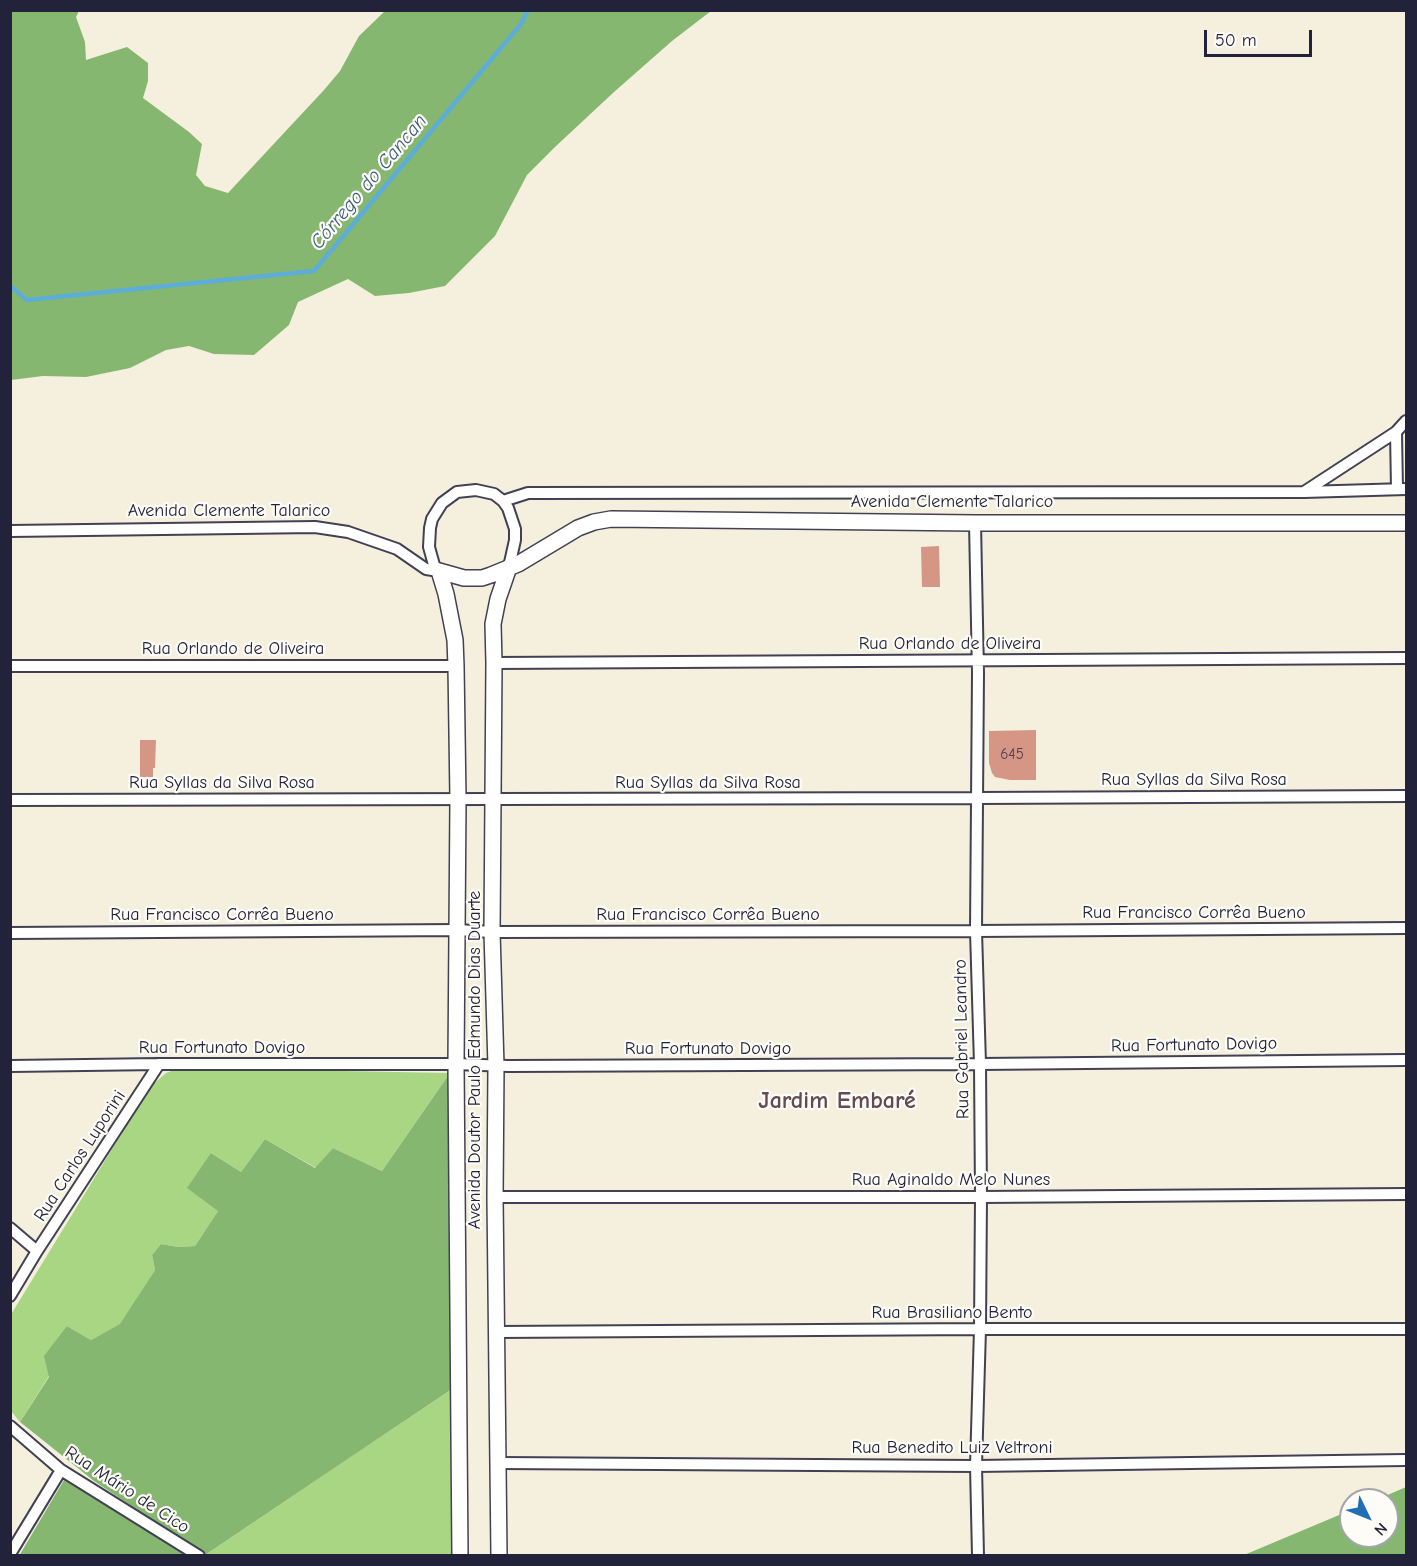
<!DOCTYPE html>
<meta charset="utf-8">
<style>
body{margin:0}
#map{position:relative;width:1417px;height:1566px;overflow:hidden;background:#f5f0dd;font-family:"Comic Neue",sans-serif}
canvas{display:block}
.frame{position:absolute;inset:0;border:12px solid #22223b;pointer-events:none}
.north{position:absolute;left:1339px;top:1488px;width:60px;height:60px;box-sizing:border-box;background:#fdfcf7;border:2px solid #a5a5ac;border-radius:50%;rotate:133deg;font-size:16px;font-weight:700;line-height:24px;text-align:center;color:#22223b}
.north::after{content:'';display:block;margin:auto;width:21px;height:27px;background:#1f6fb2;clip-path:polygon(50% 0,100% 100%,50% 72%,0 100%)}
.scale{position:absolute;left:1204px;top:30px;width:108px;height:27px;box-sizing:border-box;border:3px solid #22223b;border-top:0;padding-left:8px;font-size:18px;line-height:21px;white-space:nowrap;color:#22223b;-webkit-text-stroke:4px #fdfcf7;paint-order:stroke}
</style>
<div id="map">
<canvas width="1417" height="1566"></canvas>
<div class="frame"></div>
<div class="north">N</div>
<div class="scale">50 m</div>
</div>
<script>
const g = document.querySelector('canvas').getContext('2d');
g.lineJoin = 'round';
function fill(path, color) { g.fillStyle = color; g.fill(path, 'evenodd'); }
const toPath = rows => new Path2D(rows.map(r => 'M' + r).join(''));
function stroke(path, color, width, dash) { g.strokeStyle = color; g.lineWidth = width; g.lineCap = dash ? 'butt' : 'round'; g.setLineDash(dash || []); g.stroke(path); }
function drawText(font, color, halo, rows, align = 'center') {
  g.font = font + ' "Comic Neue",sans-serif'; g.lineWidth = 4.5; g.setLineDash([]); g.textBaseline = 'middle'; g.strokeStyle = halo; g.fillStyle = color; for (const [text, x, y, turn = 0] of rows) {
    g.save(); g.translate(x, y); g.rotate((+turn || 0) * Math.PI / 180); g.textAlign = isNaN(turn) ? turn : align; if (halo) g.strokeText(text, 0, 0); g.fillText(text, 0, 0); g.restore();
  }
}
fill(toPath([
 [179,1068,450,1073,382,1171,333,1148,316,1168,265,1139,241,1172,211,1153,218,1211,195,1246,178,1247,161,1244,152,1255,155,1270,121,1324,91,1340,67,1326,49,1376,20,1422,11,1411,10,1316,150,1087,166,1073],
 [452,1389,455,1555,205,1555]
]), '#a9d683');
fill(toPath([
 [10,11,79,11,76,17,85,42,86,60,127,47,148,63,148,81,143,98,189,132,202,144,196,175,205,186,228,193,324,90,340,71,359,36,385,11,711,11,672,41,614,92,555,147,527,175,495,236,445,286,409,293,375,296,348,279,298,302,289,325,254,355,214,354,189,346,166,350,130,368,86,377,43,376,11,380],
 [450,1073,452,1389,205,1555,94,1481,20,1422,49,1377,44,1356,67,1326,91,1340,120,1324,155,1270,152,1255,161,1244,178,1247,195,1246,218,1211,187,1188,211,1153,241,1172,265,1139,315,1168,333,1148,382,1171],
 [70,1476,191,1556,19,1556,64,1480],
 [1406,1487,1406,1555,1244,1555,1351,1510,1351,1536,1387,1536,1387,1500,1376,1500]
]), '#86b771');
stroke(toPath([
 [10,286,27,300,314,271,521,24,528,10]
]), '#5cadd7', 4.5);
fill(toPath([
 [939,546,940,587,922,587,921,547],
 [1036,730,1036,780,1010,780,995,777,992,773,989,763,989,731],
 [140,740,156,740,155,768,153,768,153,777,140,777]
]), '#d59685');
const street = toPath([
 [1396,432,1397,489],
 [1304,492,1396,432,1406,421],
 [503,501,528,493,1304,492,1406,489],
 [975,523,978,673,976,931,980,1064,981,1197,980,1329,976,1466,978,1556],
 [10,531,315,527,348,532,397,549,426,569,439,571],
 [439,571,434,565,429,547,430,528,432,519,442,503,457,492,476,490,494,494,503,501,508,508,515,529,515,540,509,567],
 [494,663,1406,658],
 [10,666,456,666],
 [10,800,977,798,1406,796],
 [10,933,457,930,492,932,976,931,1406,928],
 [10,1066,159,1064,456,1064,508,1066,980,1064,1406,1060],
 [495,1197,981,1197,1406,1194],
 [10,1228,37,1251],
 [10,1296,37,1251,159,1064],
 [497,1332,980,1329,1406,1329],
 [10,1426,61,1470,199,1556],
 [498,1463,976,1466,1406,1460],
 [10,1554,61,1470]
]);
const secondary = toPath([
 [439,571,446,594,455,640,456,666,458,799,456,1064,460,1556],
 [439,571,464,578,482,578,491,575,518,564,578,528,594,522,611,519,975,523,1406,523],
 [499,1556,495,1197,496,1066,492,932,494,663,493,624,498,599,509,567]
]);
stroke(street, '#424153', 14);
stroke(secondary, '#424153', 18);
stroke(street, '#fff', 10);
stroke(secondary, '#fff', 15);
drawText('15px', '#4f3f4e', null, [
 ["645",1012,755]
]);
drawText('18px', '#22223b', '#fdfcf7', [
 ["Avenida Clemente Talarico",952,502],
 ["Avenida Clemente Talarico",229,511],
 ["Rua Orlando de Oliveira",950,644],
 ["Rua Orlando de Oliveira",233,649],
 ["Rua Syllas da Silva Rosa",1194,780],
 ["Rua Syllas da Silva Rosa",222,783],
 ["Rua Syllas da Silva Rosa",708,783],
 ["Rua Francisco Corrêa Bueno",1194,913],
 ["Rua Francisco Corrêa Bueno",222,915],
 ["Rua Francisco Corrêa Bueno",708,915],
 ["Rua Gabriel Leandro",962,1039,-91],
 ["Rua Fortunato Dovigo",1194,1045,-1],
 ["Rua Fortunato Dovigo",222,1048],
 ["Rua Fortunato Dovigo",708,1049],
 ["Avenida Doutor Paulo Edmundo Dias Duarte",475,1060,-90],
 ["Rua Carlos Luporini",80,1156,-57],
 ["Rua Aginaldo Melo Nunes",951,1180],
 ["Rua Brasiliano Bento",952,1313],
 ["Rua Benedito Luiz Veltroni",952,1448],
 ["Rua Mário de Cico",127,1490,33]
]);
drawText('italic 20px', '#395a79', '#fdfcf7', [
 ["Córrego do Cancan",369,182,-50]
]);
drawText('bold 24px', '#614b55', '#fdfcf7', [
 ["Jardim Embaré",837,1101]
]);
</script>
